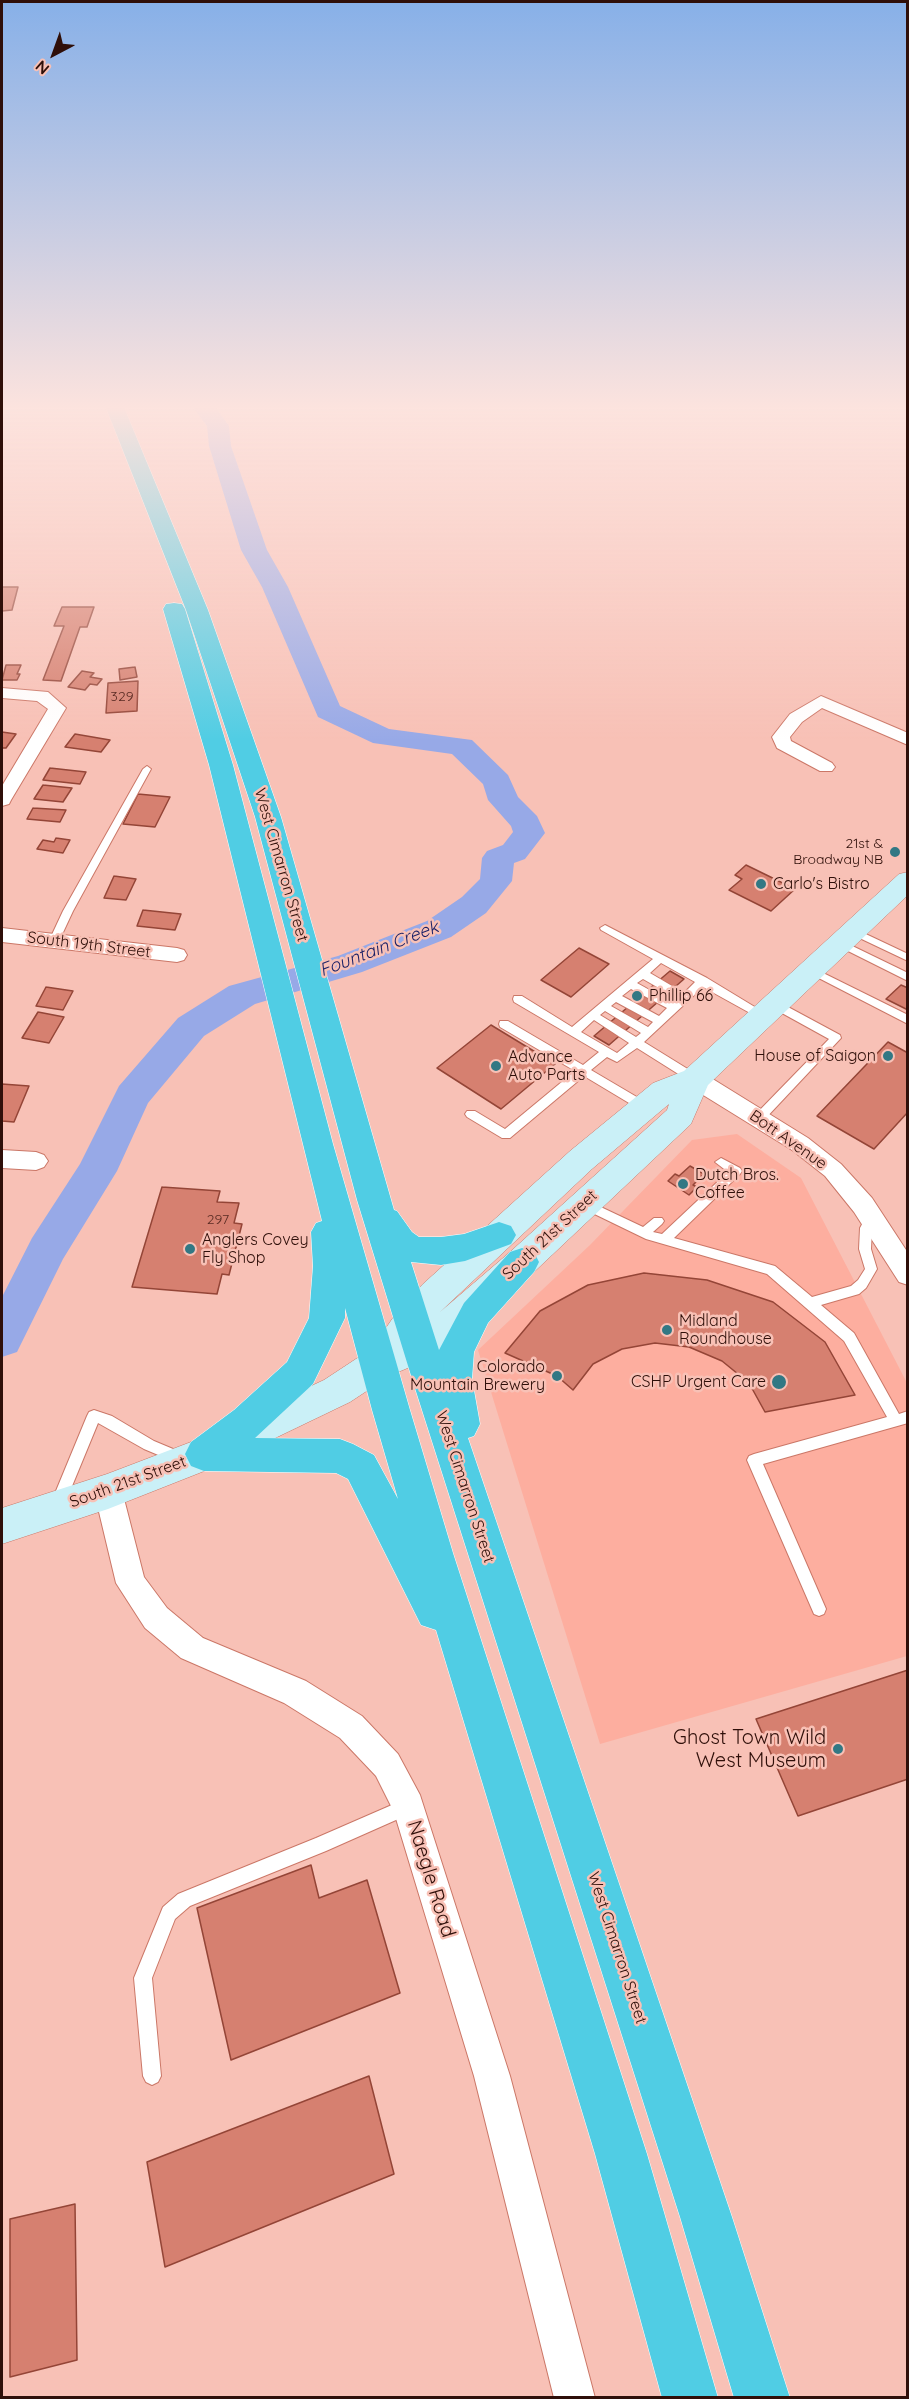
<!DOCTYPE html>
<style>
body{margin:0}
#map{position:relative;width:909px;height:2399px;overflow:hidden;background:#f8c1b6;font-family:Quicksand,sans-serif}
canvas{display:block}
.frame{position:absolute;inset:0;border:3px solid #2f0f09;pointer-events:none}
.north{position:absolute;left:24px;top:24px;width:60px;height:60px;-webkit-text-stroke:4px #f8c1b6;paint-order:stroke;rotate:221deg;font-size:16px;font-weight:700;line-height:24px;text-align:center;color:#2f0f09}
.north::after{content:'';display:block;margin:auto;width:21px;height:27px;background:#2f0f09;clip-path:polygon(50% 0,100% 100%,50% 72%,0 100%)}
</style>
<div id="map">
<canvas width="909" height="2399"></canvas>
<div class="frame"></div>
<div class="north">N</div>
</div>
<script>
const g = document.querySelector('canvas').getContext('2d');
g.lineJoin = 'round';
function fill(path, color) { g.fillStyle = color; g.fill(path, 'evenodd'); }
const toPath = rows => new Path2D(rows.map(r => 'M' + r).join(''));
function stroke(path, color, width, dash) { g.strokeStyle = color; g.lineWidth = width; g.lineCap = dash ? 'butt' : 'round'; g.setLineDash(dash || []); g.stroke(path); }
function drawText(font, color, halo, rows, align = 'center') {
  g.font = font + ' Quicksand,sans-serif'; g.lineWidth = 5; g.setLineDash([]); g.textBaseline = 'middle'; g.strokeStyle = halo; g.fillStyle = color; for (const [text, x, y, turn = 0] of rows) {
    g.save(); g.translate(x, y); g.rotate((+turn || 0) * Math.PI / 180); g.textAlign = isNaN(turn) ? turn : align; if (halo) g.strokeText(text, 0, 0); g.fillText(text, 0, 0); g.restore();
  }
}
fill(toPath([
 [737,1134,801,1178,907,1383,907,1656,600,1744,478,1350,590,1245,692,1140]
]), '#fdae9f');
fill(toPath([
 [191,405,214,405,229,426,231,446,267,550,288,587,340,706,389,729,472,740,508,775,518,797,537,816,545,833,525,859,514,863,512,881,486,913,451,937,362,972,255,1004,204,1036,148,1103,117,1171,63,1259,17,1352,2,1357,2,1297,32,1238,80,1164,119,1086,178,1018,229,986,338,956,427,921,462,897,480,879,482,858,487,851,503,845,513,832,511,826,488,800,483,784,452,754,373,743,318,717,262,587,241,550,209,446,207,426,191,405]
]), '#97a9e7');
const building = toPath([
 [2,587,18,587,12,610,2,611,2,587],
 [62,607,94,607,87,627,80,627,61,681,43,680,64,626,54,626,62,607],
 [6,665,21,665,17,674,20,674,17,680,2,680,6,665],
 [135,667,137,677,120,680,119,669,135,667],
 [82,671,94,673,90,677,102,679,97,685,90,684,85,690,68,687,82,671],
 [138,681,137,711,106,713,108,683,138,681],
 [2,732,16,734,6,748,2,748,2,732],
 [75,734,110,740,101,752,65,747,75,734],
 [50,768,86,772,80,784,43,780,50,768],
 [43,785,72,788,63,802,34,799,43,785],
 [138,794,170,797,155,827,123,824,138,794],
 [33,808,66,810,60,822,27,819,33,808],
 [56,838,70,840,63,853,37,849,43,840,54,842,56,838],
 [746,865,795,889,771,911,729,890,742,879,735,875,746,865],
 [114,876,136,879,126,900,104,898,114,876],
 [143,910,181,914,175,930,137,926,143,910],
 [579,948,609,964,571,997,541,980,579,948],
 [670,971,684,979,609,1045,594,1036,670,971],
 [901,985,908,988,908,1010,886,999,901,985],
 [46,987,73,991,63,1010,36,1006,46,987],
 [38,1012,64,1017,49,1043,22,1038,38,1012],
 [491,1025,555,1064,501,1109,437,1068,491,1025],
 [888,1042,908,1053,908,1112,874,1149,817,1116,888,1042],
 [2,1084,29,1086,14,1122,2,1121,2,1084],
 [690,1166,704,1174,693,1185,697,1187,689,1195,668,1181,675,1174,679,1176,690,1166],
 [162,1187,220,1191,217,1202,239,1203,234,1223,242,1224,229,1275,222,1274,217,1294,132,1287,162,1187],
 [644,1273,707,1280,773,1302,825,1342,855,1395,765,1412,749,1383,722,1361,689,1347,655,1343,622,1349,593,1364,573,1390,557,1376,505,1353,540,1311,588,1285,644,1273],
 [908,1670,908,1779,798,1816,756,1719,908,1670],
 [311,1865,319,1898,367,1880,400,1993,231,2060,197,1908,311,1865],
 [369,2076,394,2174,165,2267,147,2162,369,2076],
 [75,2204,77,2360,10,2377,10,2219,75,2204]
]);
fill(building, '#d68070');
stroke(building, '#944537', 1.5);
const lane = toPath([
 [147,766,151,769,73,911,59,941,54,944,50,943,49,941,63,911,143,769,147,766],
 [605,925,707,978,768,1015,763,1019,759,1018,703,987,644,1042,699,1076,701,1079,699,1082,691,1082,637,1048,617,1062,607,1057,591,1070,647,1103,649,1106,647,1109,639,1109,584,1076,510,1138,502,1138,467,1117,465,1114,467,1111,475,1111,505,1129,575,1071,500,1027,499,1024,500,1021,508,1021,583,1065,599,1052,514,1002,513,999,514,996,522,996,572,1027,653,959,601,930,600,928,605,925],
 [661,963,695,982,684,993,650,973,661,963],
 [643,979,678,999,673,1003,637,983,643,979],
 [631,989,667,1008,659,1016,622,996,631,989],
 [616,1002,653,1022,648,1027,611,1006,616,1002],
 [605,1011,641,1033,636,1037,600,1015,605,1011],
 [594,1020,629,1043,617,1053,581,1032,594,1020],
 [853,928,908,954,908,961,849,933,848,931,853,928],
 [840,940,908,973,908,981,836,945,835,943,840,940],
 [811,967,908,1015,908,1024,807,972,806,970,807,968,811,967],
 [775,1000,840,1035,841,1038,763,1121,759,1122,753,1118,755,1115,829,1039,771,1007,770,1004,771,1001,775,1000],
 [721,1158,740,1168,742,1171,740,1174,674,1238,775,1266,812,1297,851,1286,858,1280,865,1269,859,1249,860,1228,867,1215,871,1213,875,1215,877,1218,872,1228,871,1249,877,1269,866,1288,859,1294,821,1305,854,1333,899,1414,908,1411,908,1423,763,1464,826,1609,824,1614,819,1616,814,1614,747,1460,749,1456,754,1454,887,1417,844,1341,767,1274,646,1239,580,1207,578,1204,580,1201,584,1199,588,1201,643,1227,654,1218,662,1218,664,1221,662,1224,653,1232,662,1234,728,1172,715,1162,721,1158],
 [94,1410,112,1416,154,1441,185,1454,187,1458,185,1462,180,1464,175,1462,144,1449,98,1423,63,1508,58,1509,53,1508,51,1503,87,1416,89,1412,94,1410],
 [408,1798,414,1800,416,1806,414,1812,326,1851,190,1906,175,1919,152,1978,161,2076,158,2082,152,2085,146,2082,143,2076,134,1978,163,1907,178,1894,316,1838,408,1798]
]);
const street = toPath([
 [2,688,48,692,66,708,11,800,9,804,2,806,2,786,48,709,37,701,2,698,2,688],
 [821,696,908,733,908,745,822,708,802,722,790,737,791,741,832,763,835,767,832,771,820,771,777,748,772,737,790,714,821,696],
 [2,928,177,948,184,950,187,955,184,960,177,962,2,942,2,928],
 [695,1071,703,1073,808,1138,841,1164,872,1198,908,1253,908,1285,899,1282,854,1212,825,1176,792,1150,687,1085,684,1079,687,1073,695,1071],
 [2,1150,36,1152,44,1155,48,1161,44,1167,36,1170,2,1168,2,1150],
 [108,1478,118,1482,122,1491,144,1577,167,1608,203,1638,306,1681,362,1716,398,1754,420,1795,510,2076,595,2398,554,2398,474,2076,394,1812,376,1776,340,1738,284,1703,181,1658,145,1628,116,1583,94,1491,98,1482,108,1478]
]);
const secondary = toPath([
 [908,872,908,895,708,1085,691,1124,534,1272,466,1332,434,1357,391,1375,350,1402,217,1466,108,1509,2,1544,2,1508,107,1474,191,1442,324,1380,365,1353,380,1347,377,1341,399,1309,423,1284,570,1151,653,1083,684,1071,899,874,908,872],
 [669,1104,667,1110,510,1252,440,1312,592,1169,669,1104]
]);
const highway = toPath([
 [105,405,123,405,208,610,281,817,394,1210,397,1211,412,1232,419,1237,441,1237,464,1234,499,1222,511,1226,516,1235,511,1244,465,1261,441,1265,411,1262,439,1350,464,1303,510,1252,522,1248,534,1252,539,1262,534,1272,488,1323,474,1352,472,1379,480,1424,474,1436,468,1438,732,2217,790,2398,734,2398,680,2217,413,1382,357,1200,255,817,186,610,105,405],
 [174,603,182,604,185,609,233,765,333,1144,410,1410,453,1553,647,2154,718,2398,662,2398,595,2154,436,1630,421,1625,348,1479,336,1473,204,1471,191,1466,185,1454,191,1442,234,1410,287,1362,309,1318,313,1266,311,1232,316,1223,322,1221,209,765,163,609,166,604,174,603],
 [345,1308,372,1410,398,1499,374,1455,353,1444,340,1439,255,1438,313,1384,345,1318,345,1308]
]);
stroke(lane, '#cb7767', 2);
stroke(street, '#cb7767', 2);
stroke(secondary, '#cb7767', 1);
stroke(highway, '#fff', 1);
fill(lane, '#fff');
fill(street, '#fff');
fill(secondary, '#caf0f7');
fill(highway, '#50cde4');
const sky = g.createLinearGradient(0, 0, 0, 741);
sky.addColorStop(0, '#87b0e8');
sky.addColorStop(0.55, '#fce3de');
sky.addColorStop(1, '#fce3de00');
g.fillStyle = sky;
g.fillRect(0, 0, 909, 741);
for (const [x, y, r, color] of [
 [895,852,6,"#327884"],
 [761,884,6,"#327884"],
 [637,996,6,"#327884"],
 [888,1056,6,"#327884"],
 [496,1066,6,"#327884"],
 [683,1184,6,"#327884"],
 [190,1249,6,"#327884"],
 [667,1330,6,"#327884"],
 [557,1376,6,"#327884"],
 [779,1382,8,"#327884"],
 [838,1749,6,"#327884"]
]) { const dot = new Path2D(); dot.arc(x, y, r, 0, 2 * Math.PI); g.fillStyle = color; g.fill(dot); stroke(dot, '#f8c1b6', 2); }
drawText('14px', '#592b23', null, [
 ["329",122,697],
 ["297",218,1220]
]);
drawText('14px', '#2f0f09', '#f8c1b6', [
 ["21st &",883,844],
 ["Broadway NB",883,860]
], 'right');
drawText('16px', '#2f0f09', '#f8c1b6', [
 ["West Cimarron Street",281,865,74],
 ["South 19th Street",89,945,7],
 ["Bott Avenue",788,1140,35],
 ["South 21st Street",550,1235,-43],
 ["South 21st Street",128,1482,-20],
 ["West Cimarron Street",465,1487,72],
 ["West Cimarron Street",617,1948,72]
]);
drawText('16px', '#2f0f09', '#f8c1b6', [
 ["Carlo's Bistro",773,884],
 ["Phillip 66",649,996],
 ["House of Saigon",876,1056,"right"],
 ["Advance",508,1057],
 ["Auto Parts",508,1075],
 ["Dutch Bros.",695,1175],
 ["Coffee",695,1193],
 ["Anglers Covey",202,1240],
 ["Fly Shop",202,1258],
 ["Midland",679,1321],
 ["Roundhouse",679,1339],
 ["Colorado",545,1367,"right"],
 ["Mountain Brewery",545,1385,"right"],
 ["CSHP Urgent Care",766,1382,"right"]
], 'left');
drawText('italic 18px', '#181f66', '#f8c1b6', [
 ["Fountain Creek",379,949,-21]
]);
drawText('20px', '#2f0f09', '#f8c1b6', [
 ["Ghost Town Wild",826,1738],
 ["West Museum",826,1761]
], 'right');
drawText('20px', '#2f0f09', '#f8c1b6', [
 ["Naegle Road",431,1879,73]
]);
</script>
